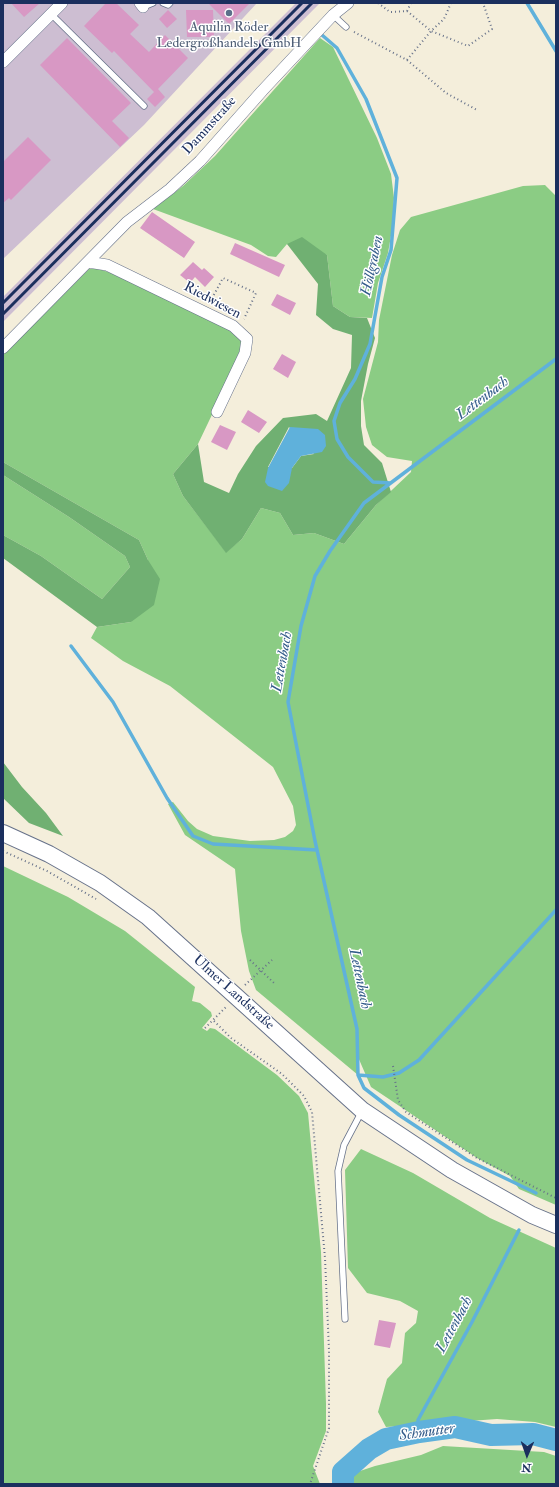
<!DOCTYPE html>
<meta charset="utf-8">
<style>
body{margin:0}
#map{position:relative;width:559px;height:1487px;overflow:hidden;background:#f4eedb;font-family:"IM FELL Double Pica",serif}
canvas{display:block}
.frame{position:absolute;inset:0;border:4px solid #1b2f5e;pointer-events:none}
.north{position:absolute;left:507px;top:1435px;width:40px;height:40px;-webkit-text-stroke:3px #fff;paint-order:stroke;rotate:182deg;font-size:11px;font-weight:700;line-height:16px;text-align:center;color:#1b2f5e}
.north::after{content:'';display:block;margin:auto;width:14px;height:18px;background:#1b2f5e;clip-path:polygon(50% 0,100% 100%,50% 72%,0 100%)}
</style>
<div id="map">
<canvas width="559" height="1487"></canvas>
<div class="frame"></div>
<div class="north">N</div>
</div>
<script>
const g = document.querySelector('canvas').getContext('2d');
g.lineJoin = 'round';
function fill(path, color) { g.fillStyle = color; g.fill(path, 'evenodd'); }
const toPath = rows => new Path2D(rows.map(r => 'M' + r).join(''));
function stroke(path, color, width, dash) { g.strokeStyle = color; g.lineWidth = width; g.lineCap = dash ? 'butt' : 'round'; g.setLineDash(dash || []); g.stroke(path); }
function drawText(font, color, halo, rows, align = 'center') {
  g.font = font + ' "IM FELL Double Pica",serif'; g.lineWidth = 3; g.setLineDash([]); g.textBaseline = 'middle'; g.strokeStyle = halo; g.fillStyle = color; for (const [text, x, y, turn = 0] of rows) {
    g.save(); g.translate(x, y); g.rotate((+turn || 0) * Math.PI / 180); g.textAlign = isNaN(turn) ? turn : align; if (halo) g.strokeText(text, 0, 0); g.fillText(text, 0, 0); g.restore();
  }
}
fill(toPath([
 [3,3,257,3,144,125,3,259],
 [296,3,320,3,3,322,3,297]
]), '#cdbed2');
fill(toPath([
 [320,38,333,47,377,138,391,174,394,198,392,230,388,253,378,283,372,318,350,317,333,306,327,255,287,244,276,257,268,256,251,245,153,209,183,186,215,156],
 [545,185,556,196,556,1205,519,1189,510,1176,477,1158,371,1087,358,1057,358,1075,256,990,249,971,241,931,235,869,185,835,168,804,173,802,188,821,197,829,213,836,250,841,274,840,285,837,293,831,296,825,293,806,273,767,170,686,123,661,91,638,97,627,131,622,148,560,139,540,3,462,3,355,89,269,99,269,129,279,201,313,238,335,242,343,239,358,198,444,173,474,183,496,226,552,242,539,261,508,280,513,293,535,314,533,344,544,376,505,411,472,412,461,387,457,372,445,366,427,363,399,378,342,379,320,392,255,400,230,411,217,523,186],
 [3,475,69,517,125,556,130,567,102,599,41,556,3,535],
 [3,866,68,897,125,931,195,987,192,1001,200,1003,211,1012,212,1016,202,1028,207,1031,210,1028,215,1029,277,1075,299,1096,308,1113,321,1252,326,1404,326,1431,313,1466,320,1484,3,1484],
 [361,1149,413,1173,490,1218,556,1248,556,1427,535,1422,497,1419,386,1427,378,1412,387,1379,402,1363,405,1333,416,1323,418,1311,400,1301,367,1293,348,1268,345,1170],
 [443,1446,544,1452,556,1456,556,1484,354,1484,354,1473,375,1466,421,1455]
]), '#8bcc84');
fill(toPath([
 [302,237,327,255,333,306,350,317,367,318,375,338,368,364,361,401,361,426,364,445,382,463,391,492,376,505,344,544,314,533,293,535,280,513,261,508,242,539,226,553,183,496,173,474,198,444,204,482,229,493,238,474,256,446,283,418,316,414,327,421,351,368,352,335,333,329,316,315,318,284,287,244],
 [289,427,314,454,301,456,292,468,268,467],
 [3,462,139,540,148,560,160,579,154,605,131,622,97,627,3,558,3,535,41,556,102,599,130,567,125,556,69,517,3,475],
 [3,762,22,787,46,813,63,836,29,823,3,798]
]), '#70b072');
fill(toPath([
 [290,427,318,429,325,435,326,446,322,452,301,456,292,468,289,483,282,491,268,486,265,482,268,468]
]), '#5fb1db');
stroke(toPath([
 [527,3,556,51],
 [322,35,337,48,366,99,397,178,391,250,382,277,370,344,355,379,340,403,334,421,337,439,348,457,373,482,391,483],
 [71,646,113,702,167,798,193,836,213,844,317,850],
 [358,1075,383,1077,399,1073,419,1060,556,910],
 [536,1193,467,1160,399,1115,364,1088,358,1075,357,1029,315,841,288,702,301,626,315,576,330,551,364,503,556,359],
 [419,1432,418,1420,472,1322,519,1230]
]), '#5fb1db', 3.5);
stroke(toPath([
 [343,1484,343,1472,369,1449,386,1439,419,1432,455,1427,491,1435,533,1434,556,1440]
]), '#5fb1db', 22);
fill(toPath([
 [11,3,40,3,24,17],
 [106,3,116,3,139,25,130,34,149,52,165,35,188,58,158,89,165,97,155,107,147,99,154,92,114,51,112,53,84,26],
 [208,3,250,3,229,24],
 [168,10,177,19,167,28,159,19],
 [186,10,213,10,214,37,187,37],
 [67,38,131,103,112,121,129,138,120,147,40,65],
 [28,137,51,160,11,200,9,198,3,203,3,162],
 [152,212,195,242,184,258,140,228],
 [235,243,285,265,279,277,230,254],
 [193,262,202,270,204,268,214,277,205,287,195,277,190,283,180,275],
 [277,294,296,303,290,315,271,305],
 [282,354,296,362,288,378,273,369],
 [248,410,267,422,259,433,241,422],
 [220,425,236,432,227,450,211,442],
 [379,1320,396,1323,390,1348,374,1345]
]), '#d898c4');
const lane = toPath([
 [163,3,168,5,170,3],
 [143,7,153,3],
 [51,14,144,106],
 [333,15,346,27],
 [345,1319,338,1171,344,1145,362,1111]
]);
const street = toPath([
 [140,3,143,7],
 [3,62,62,3],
 [88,262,107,265,233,326,247,339,245,353,217,412],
 [3,348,127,222,170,189,200,161,262,91,333,15,348,3]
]);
const secondary = toPath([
 [3,833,49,854,100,883,148,917,362,1110,452,1170,532,1215,556,1225]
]);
stroke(lane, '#67728a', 7);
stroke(street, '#67728a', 12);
stroke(secondary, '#67728a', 18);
stroke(toPath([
 [378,3,390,12,407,11,411,3],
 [407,11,431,31,468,46,492,29,483,3],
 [354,32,407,60,446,93,477,110],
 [407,60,431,31,444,19,451,3],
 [210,302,223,278,256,293,244,319],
 [3,851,47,871,96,899],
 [250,960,274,983],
 [245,985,272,960],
 [214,1021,231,1038,282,1074,304,1096,312,1112,325,1258,329,1350,329,1428,310,1484],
 [205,1028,226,1007],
 [393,1066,398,1100,406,1112,477,1158,556,1198]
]), '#67728a', 2, [1, 3]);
stroke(lane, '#fff', 5.5);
stroke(street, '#fff', 11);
stroke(secondary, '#fff', 16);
stroke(toPath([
 [3,303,302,3],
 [3,314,312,3]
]), '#1b2f5e', 3);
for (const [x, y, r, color] of [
 [229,13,4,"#5c6f8a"]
]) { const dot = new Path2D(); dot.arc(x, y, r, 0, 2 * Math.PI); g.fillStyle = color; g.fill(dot); stroke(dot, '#fff', 1.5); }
drawText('14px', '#4e5e75', '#fff', [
 ["Aquilin Röder",229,28],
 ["Ledergroßhandels GmbH",229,44]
]);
drawText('14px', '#1b2f5e', '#fff', [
 ["Dammstraße",210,126,-48],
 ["Riedwiesen",212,301,28],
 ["Ulmer Landstraße",233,993,42]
]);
drawText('italic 15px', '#335c8a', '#fff', [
 ["Höllgraben",373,266,-78],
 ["Lettenbach",483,399,-37],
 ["Lettenbach",283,662,-80],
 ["Lettenbach",359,979,78],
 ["Lettenbach",455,1325,-62],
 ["Schmutter",427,1433,-8]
]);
</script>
